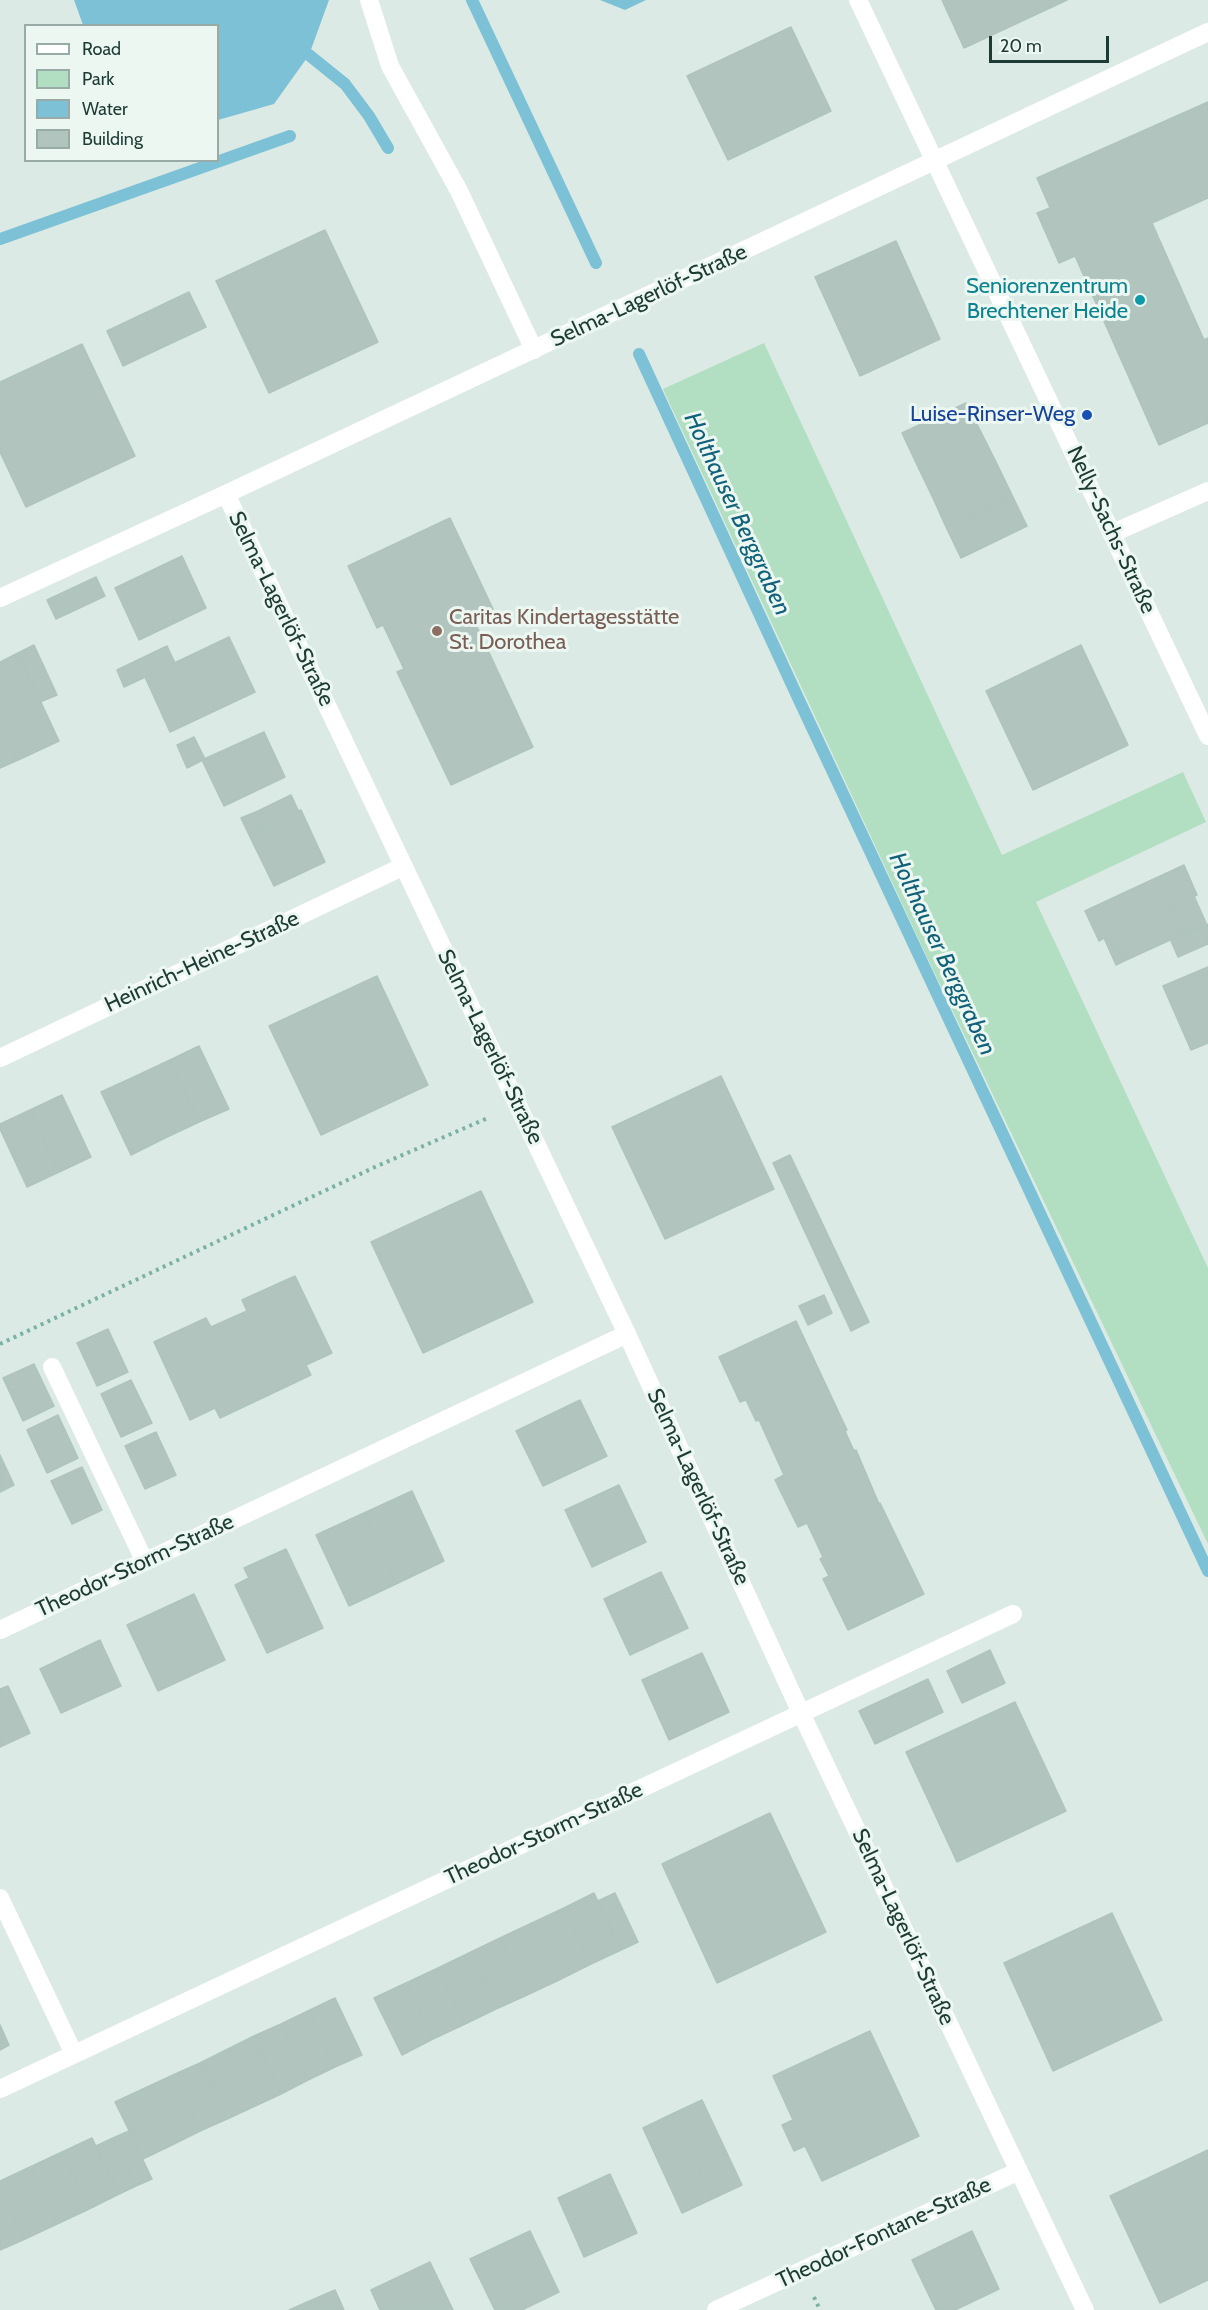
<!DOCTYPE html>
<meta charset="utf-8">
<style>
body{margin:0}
#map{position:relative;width:1208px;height:2310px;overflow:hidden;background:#dceae5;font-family:Cabin,sans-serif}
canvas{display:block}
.legend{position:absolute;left:24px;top:24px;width:195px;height:138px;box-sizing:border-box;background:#ecf7f2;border:2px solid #99aba6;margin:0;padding:8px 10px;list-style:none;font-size:18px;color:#1d3a34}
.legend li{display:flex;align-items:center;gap:12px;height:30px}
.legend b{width:30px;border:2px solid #99aba6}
.scale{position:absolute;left:989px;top:36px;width:120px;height:27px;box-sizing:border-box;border:3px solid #1d3a34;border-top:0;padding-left:8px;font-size:18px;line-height:21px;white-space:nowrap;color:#1d3a34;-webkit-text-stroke:4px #ecf7f2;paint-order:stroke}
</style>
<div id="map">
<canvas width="1208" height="2310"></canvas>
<ul class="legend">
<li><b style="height:8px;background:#fff"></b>Road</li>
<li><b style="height:16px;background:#b2dec1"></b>Park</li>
<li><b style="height:16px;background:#7dc1d6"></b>Water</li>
<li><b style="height:16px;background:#b1c5be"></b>Building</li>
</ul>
<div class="scale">20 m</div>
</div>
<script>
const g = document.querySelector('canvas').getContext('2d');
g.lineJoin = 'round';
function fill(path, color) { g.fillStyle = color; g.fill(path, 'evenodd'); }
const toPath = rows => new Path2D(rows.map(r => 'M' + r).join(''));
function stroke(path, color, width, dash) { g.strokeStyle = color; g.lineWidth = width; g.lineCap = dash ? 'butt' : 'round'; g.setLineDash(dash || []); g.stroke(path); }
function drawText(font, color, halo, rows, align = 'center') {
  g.font = font + ' Cabin,sans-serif'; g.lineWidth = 6; g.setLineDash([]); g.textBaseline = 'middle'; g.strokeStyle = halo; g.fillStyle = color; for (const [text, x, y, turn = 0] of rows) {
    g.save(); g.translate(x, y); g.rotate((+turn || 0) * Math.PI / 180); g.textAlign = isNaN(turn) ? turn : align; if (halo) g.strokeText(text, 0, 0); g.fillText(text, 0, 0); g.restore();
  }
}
fill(toPath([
 [764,343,1002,855,1183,772,1206,822,1036,902,1208,1268,1208,1544,925,953,663,389]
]), '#b2dec1');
fill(toPath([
 [74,0,329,0,309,55,274,104,218,120,218,26,83,25],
 [600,0,646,0,625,10]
]), '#7dc1d6');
stroke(toPath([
 [472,0,596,263],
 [309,55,345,84,369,116,388,148],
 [0,239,290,136],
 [639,354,799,700,1208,1571]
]), '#7dc1d6', 12);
const building = toPath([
 [942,0,1067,0,964,48,942,0],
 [791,27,831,111,728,160,687,76,791,27],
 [1208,102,1208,198,1152,223,1204,340,1208,338,1208,423,1159,445,1075,256,1059,263,1037,213,1050,208,1037,178,1208,102],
 [325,230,378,342,269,393,216,281,325,230],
 [896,241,940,339,860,376,815,277,896,241],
 [189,292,206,327,161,348,145,313,189,292],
 [145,313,161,348,123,366,107,331,145,313],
 [82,344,135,456,26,507,0,452,0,382,82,344],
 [966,403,982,434,917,465,902,433,966,403],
 [982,434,997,464,932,496,917,465,982,434],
 [997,464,1012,495,946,527,932,496,997,464],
 [1012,495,1027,526,961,558,946,527,1012,495],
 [450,518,493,609,473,618,533,747,451,785,397,672,404,669,383,625,377,628,348,566,450,518],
 [182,556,206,608,139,640,115,588,182,556],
 [96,577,105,596,56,619,47,600,96,577],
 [229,637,255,692,170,732,145,677,229,637],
 [34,645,57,695,40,702,18,653,34,645],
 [1081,645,1128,745,1033,790,986,691,1081,645],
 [167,646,175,663,124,687,117,670,167,646],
 [18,653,59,741,18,760,0,722,0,662,18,653],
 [0,722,18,760,0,768,0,722],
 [264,732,285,777,224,806,202,760,264,732],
 [194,737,205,759,187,768,177,745,194,737],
 [291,795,299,812,265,827,258,811,291,795],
 [301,810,325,862,274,886,249,835,301,810],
 [258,811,265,827,249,835,241,818,258,811],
 [1184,865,1197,895,1168,908,1181,935,1124,961,1110,933,1130,923,1117,896,1184,865],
 [1117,896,1130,923,1110,933,1124,961,1116,965,1104,938,1099,941,1085,911,1117,896],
 [1194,896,1206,923,1181,935,1168,908,1194,896],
 [1208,924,1208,944,1178,957,1171,941,1208,924],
 [1208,967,1208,1043,1191,1050,1163,986,1208,967],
 [377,976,428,1085,321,1135,269,1026,377,976],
 [199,1046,229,1109,199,1122,170,1060,199,1046],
 [170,1060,199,1122,165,1138,136,1076,170,1060],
 [136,1076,165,1138,131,1155,101,1092,136,1076],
 [721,1076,774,1189,665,1239,612,1127,721,1076],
 [62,1095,91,1157,59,1172,30,1110,62,1095],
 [30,1110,59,1172,27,1187,0,1129,0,1124,30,1110],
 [790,1155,869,1322,851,1331,773,1163,790,1155],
 [481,1191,533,1302,423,1353,371,1242,481,1191],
 [295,1276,332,1353,306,1365,311,1375,220,1418,215,1408,190,1420,154,1342,206,1318,211,1327,247,1311,242,1300,295,1276],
 [824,1295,832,1313,808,1325,799,1306,824,1295],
 [796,1321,847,1430,845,1431,854,1451,856,1450,879,1504,880,1503,924,1594,848,1630,823,1579,829,1576,820,1559,823,1557,807,1523,798,1527,775,1480,784,1475,759,1420,756,1421,746,1400,740,1402,719,1357,796,1321],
 [108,1329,128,1372,97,1386,77,1343,108,1329],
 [34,1364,54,1406,23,1421,3,1378,34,1364],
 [131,1380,152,1423,121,1437,101,1394,131,1380],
 [580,1400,607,1456,543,1486,516,1431,580,1400],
 [58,1415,78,1458,47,1473,27,1430,58,1415],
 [156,1432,176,1475,145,1489,125,1446,156,1432],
 [0,1455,14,1485,0,1492,0,1455],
 [82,1467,102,1510,72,1524,51,1481,82,1467],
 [619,1485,646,1542,592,1567,565,1510,619,1485],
 [412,1491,444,1561,396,1584,364,1513,412,1491],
 [364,1513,396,1584,349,1606,316,1535,364,1513],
 [286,1549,323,1628,267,1653,235,1585,249,1578,244,1568,286,1549],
 [661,1572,688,1628,630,1655,604,1599,661,1572],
 [194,1594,225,1660,158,1691,127,1625,194,1594],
 [100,1640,121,1686,61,1713,40,1669,100,1640],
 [990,1650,1005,1683,962,1703,947,1671,990,1650],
 [702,1653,729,1712,669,1740,642,1680,702,1653],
 [928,1679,943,1712,875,1744,859,1711,928,1679],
 [8,1686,30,1733,0,1747,0,1689,8,1686],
 [1015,1702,1066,1811,957,1862,906,1752,1015,1702],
 [770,1813,826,1932,717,1983,662,1864,770,1813],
 [594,1893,621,1950,591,1964,564,1908,594,1893],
 [615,1893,638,1942,621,1950,598,1901,615,1893],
 [564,1908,591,1964,559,1980,532,1923,564,1908],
 [1112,1913,1162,2020,1053,2071,1004,1963,1112,1913],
 [532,1923,559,1980,527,1995,500,1938,532,1923],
 [500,1938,527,1995,496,2009,469,1953,500,1938],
 [469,1953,496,2009,465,2024,438,1968,469,1953],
 [438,1968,465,2024,433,2039,406,1983,438,1968],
 [406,1983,433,2039,402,2055,374,1998,406,1983],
 [335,1998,362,2055,335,2067,308,2011,335,1998],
 [308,2011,335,2067,308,2080,281,2024,308,2011],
 [281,2024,308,2080,281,2094,254,2036,281,2024],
 [0,2025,9,2045,0,2050,0,2025],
 [870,2031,919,2136,822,2181,805,2146,794,2151,782,2125,793,2120,773,2076,870,2031],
 [254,2036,281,2094,253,2107,226,2050,254,2036],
 [226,2050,253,2107,227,2119,200,2063,226,2050],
 [200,2063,227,2119,200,2131,173,2075,200,2063],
 [173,2075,200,2131,172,2145,145,2088,173,2075],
 [145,2088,172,2145,143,2159,115,2102,145,2088],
 [702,2100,742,2185,712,2199,672,2114,702,2100],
 [672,2114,712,2199,682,2213,643,2128,672,2114],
 [129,2131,152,2179,136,2186,113,2138,129,2131],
 [92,2138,119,2194,89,2209,62,2152,92,2138],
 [113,2138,136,2186,119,2194,96,2146,113,2138],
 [1208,2150,1208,2280,1160,2303,1110,2196,1208,2150],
 [62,2152,89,2209,57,2224,30,2167,62,2152],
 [30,2167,57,2224,25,2239,0,2186,0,2181,30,2167],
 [610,2174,637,2233,584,2257,558,2198,610,2174],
 [0,2186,25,2239,0,2250,0,2186],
 [530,2231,559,2292,522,2310,495,2310,470,2259,530,2231],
 [972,2231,999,2289,955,2310,936,2310,912,2260,972,2231],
 [430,2262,453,2310,380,2310,371,2290,430,2262],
 [335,2290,344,2310,289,2310,335,2290]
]);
fill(building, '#b1c5be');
stroke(building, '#aec4bc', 1.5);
stroke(toPath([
 [0,1344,375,1167,490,1117],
 [814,2297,820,2310]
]), '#79b1a3', 4, [3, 4.5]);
stroke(toPath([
 [369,0,390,66,459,191,534,350],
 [858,0,1208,736],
 [1113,533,1208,491],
 [0,598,226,494],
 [0,1058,404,866],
 [52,1367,145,1562],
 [0,1630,627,1334],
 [0,1898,74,2054],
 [0,2089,1013,1614],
 [716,2310,1019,2171],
 [1085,2310,801,1713,627,1334,226,494,1208,32]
]), '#fff', 18);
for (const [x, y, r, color] of [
 [1140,300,6,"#0f9aa8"],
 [1087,415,6,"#1a4fb4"],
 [437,631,6,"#8d6e63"]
]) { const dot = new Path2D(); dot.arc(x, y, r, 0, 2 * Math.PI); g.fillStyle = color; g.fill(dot); stroke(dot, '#ecf7f2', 2); }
drawText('22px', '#0d838f', '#ecf7f2', [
 ["Seniorenzentrum",1128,287],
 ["Brechtener Heide",1128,312]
], 'right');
drawText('22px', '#1d3a34', '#ecf7f2', [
 ["Selma-Lagerlöf-Straße",649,296,-25],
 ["Nelly-Sachs-Straße",1111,530,65],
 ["Selma-Lagerlöf-Straße",281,609,64],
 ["Heinrich-Heine-Straße",202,962,-25],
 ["Selma-Lagerlöf-Straße",490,1047,64],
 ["Selma-Lagerlöf-Straße",698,1487,65],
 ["Theodor-Storm-Straße",135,1566,-25],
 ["Theodor-Storm-Straße",544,1834,-25],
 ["Selma-Lagerlöf-Straße",903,1927,65],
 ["Theodor-Fontane-Straße",884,2233,-25]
]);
drawText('22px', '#164399', '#ecf7f2', [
 ["Luise-Rinser-Weg",1075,415]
], 'right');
drawText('22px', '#785e54', '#ecf7f2', [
 ["Caritas Kindertagesstätte",449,618],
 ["St. Dorothea",449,643]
], 'left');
drawText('italic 24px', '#12617a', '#ecf7f2', [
 ["Holthauser Berggraben",737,514,65],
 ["Holthauser Berggraben",942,954,65]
]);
</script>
